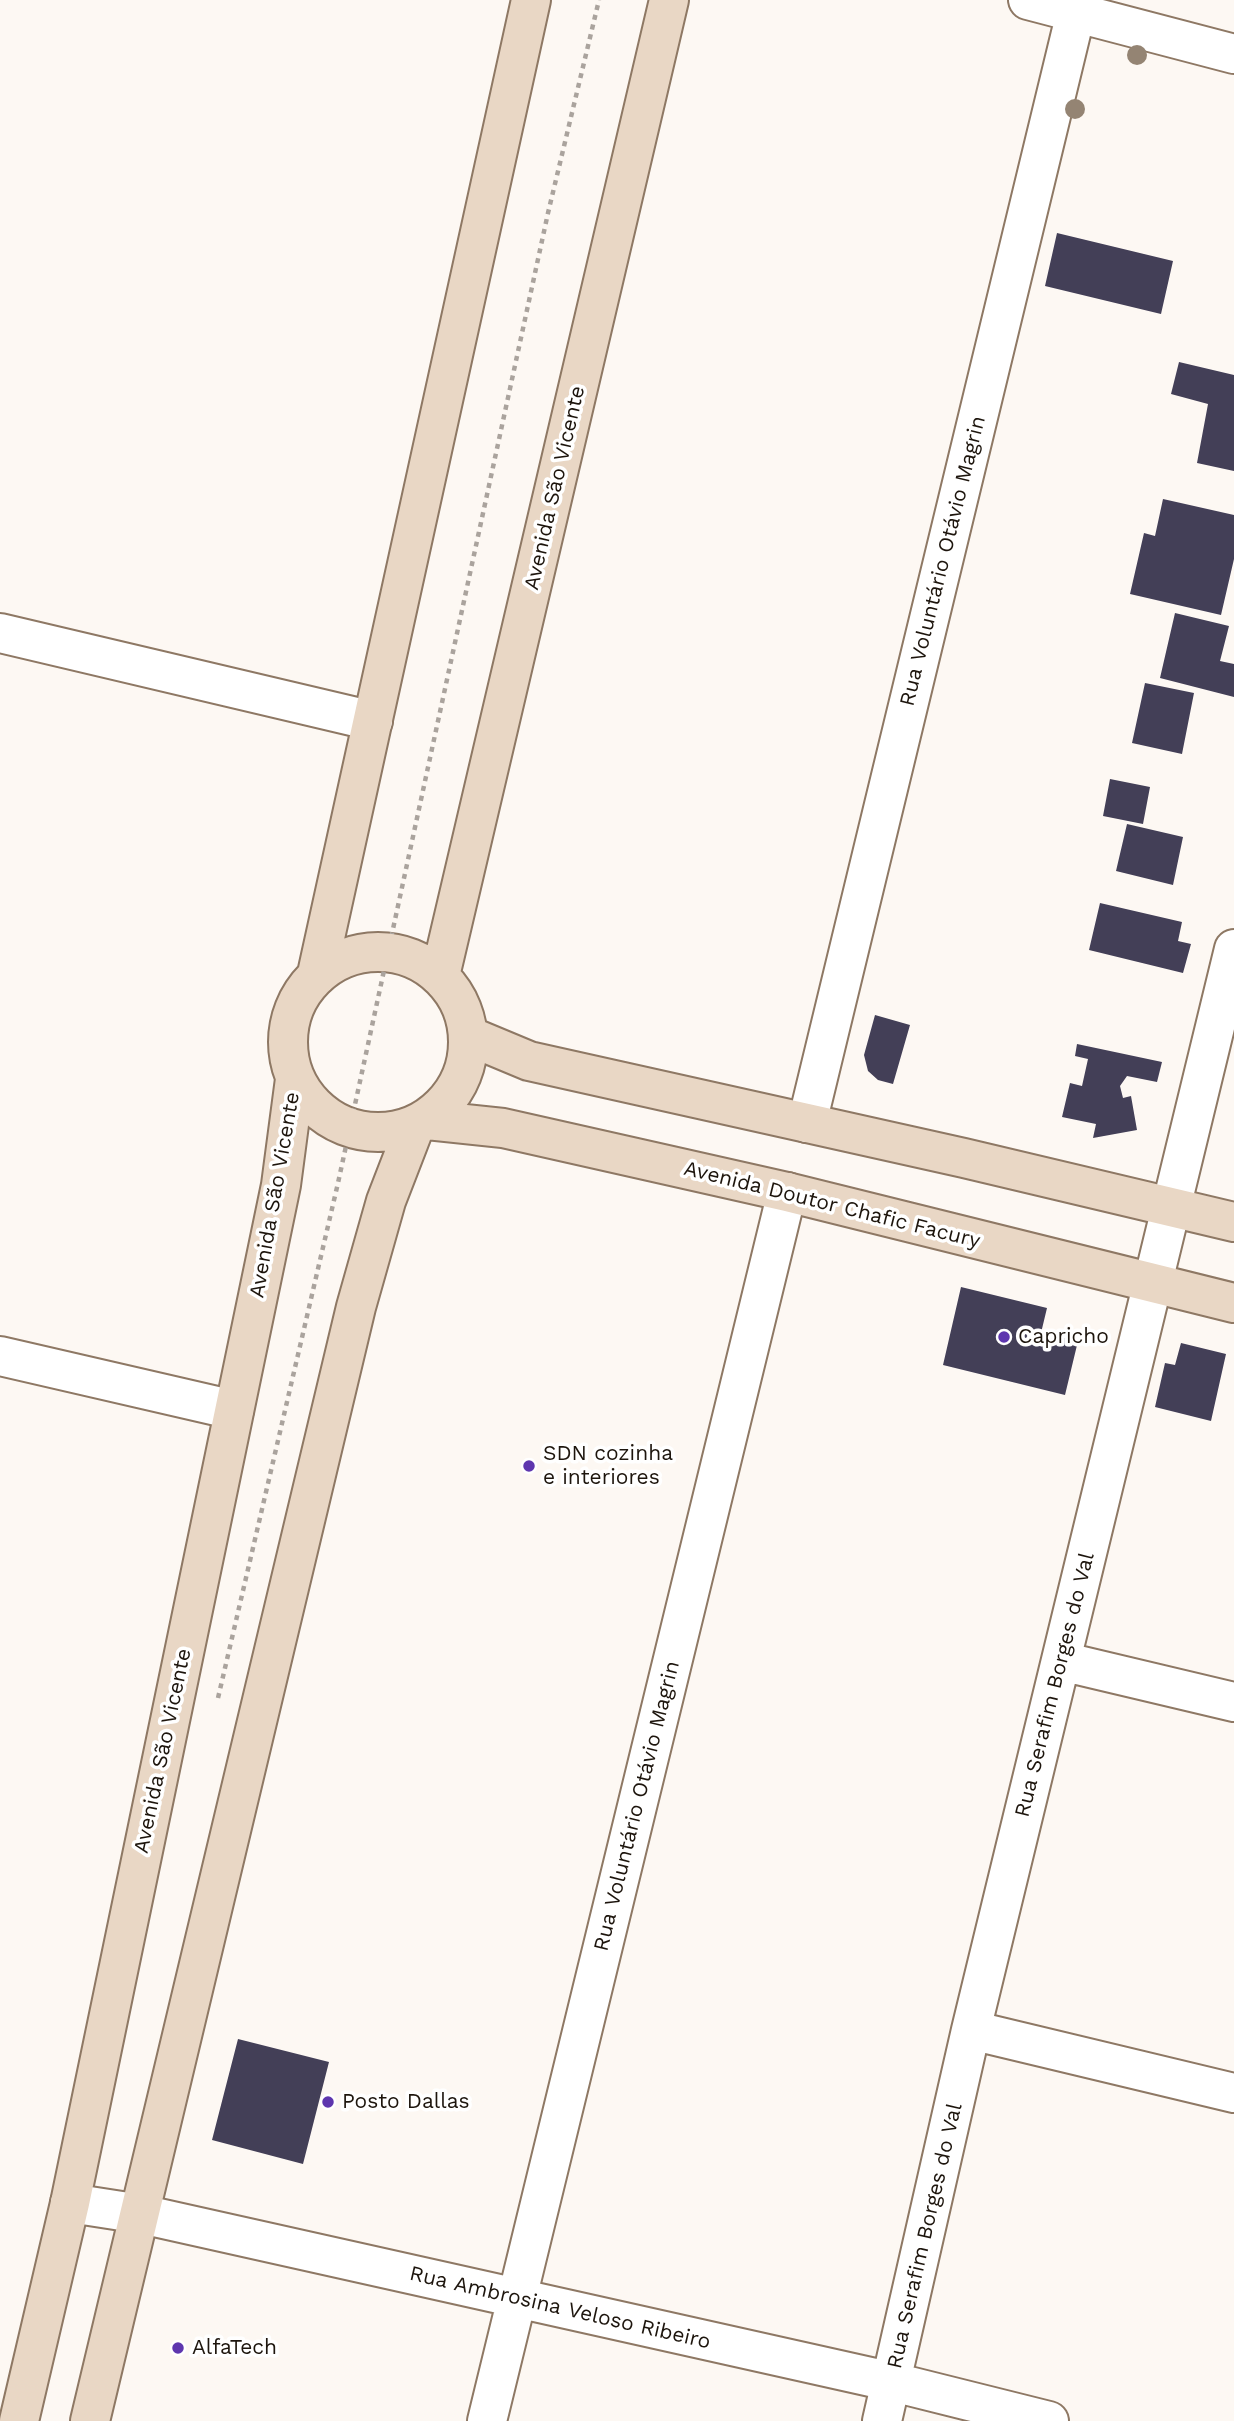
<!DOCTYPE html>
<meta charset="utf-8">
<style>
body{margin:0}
canvas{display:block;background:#fdf8f3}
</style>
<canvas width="1234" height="2421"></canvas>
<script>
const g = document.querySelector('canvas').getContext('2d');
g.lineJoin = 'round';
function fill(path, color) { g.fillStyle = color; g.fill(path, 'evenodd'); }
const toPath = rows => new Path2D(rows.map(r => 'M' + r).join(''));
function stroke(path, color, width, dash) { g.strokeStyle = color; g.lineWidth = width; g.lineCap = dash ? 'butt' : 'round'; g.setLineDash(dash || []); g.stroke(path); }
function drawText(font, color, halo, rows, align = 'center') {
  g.font = font + ' "Work Sans",sans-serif'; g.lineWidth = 7; g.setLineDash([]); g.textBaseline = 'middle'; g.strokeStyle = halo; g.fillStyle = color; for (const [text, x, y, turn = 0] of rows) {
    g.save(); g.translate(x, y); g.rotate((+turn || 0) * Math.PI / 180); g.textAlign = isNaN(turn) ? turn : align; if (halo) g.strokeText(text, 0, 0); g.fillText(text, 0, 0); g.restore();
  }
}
fill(toPath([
 [1057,233,1173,261,1161,314,1045,286],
 [1179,362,1234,375,1234,471,1197,463,1208,404,1171,394],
 [1163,499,1234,515,1234,559,1221,615,1130,594,1144,533,1155,536],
 [1175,613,1229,626,1220,661,1234,664,1234,697,1160,678],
 [1145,683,1194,693,1182,754,1132,743],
 [1110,779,1150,787,1143,824,1103,816],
 [1127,824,1183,837,1173,885,1116,871],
 [1100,903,1182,922,1178,941,1191,944,1183,973,1089,950],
 [875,1015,910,1025,893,1084,878,1080,868,1071,864,1055],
 [1077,1044,1162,1062,1157,1082,1127,1076,1120,1086,1123,1098,1131,1096,1137,1130,1093,1138,1096,1124,1062,1117,1070,1083,1082,1086,1088,1059,1075,1056],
 [961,1287,1047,1308,1041,1333,1078,1341,1065,1395,943,1365],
 [1181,1343,1226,1354,1211,1421,1155,1407,1165,1363,1175,1365],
 [238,2039,329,2062,303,2164,212,2140]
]), '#433f57');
const street = toPath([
 [1028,0,1234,54],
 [0,633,373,721],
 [807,1123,1079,0],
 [0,1356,234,1410],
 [1061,1661,1234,1702],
 [971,2030,1234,2093],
 [70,2203,141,2214,893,2382,1049,2421],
 [487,2421,787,1192],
 [882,2421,971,2030,1234,949]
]);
const secondary = toPath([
 '288 1042a90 90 0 1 1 180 0a90 90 0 1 1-180 0Z',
 [317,974,531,0],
 [440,976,669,0],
 [469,1036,529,1061,964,1158,1234,1222],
 [427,1120,503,1128,787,1192,1234,1303],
 [19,2421,70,2203,281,1185,295,1079],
 [90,2421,356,1307,386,1201,415,1126]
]);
stroke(street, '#8e7864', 42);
stroke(secondary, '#8e7864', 42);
stroke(toPath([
 [218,1698,338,1183,548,213,599,0]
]), '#aaa39d', 4.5, [5, 5]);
stroke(street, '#fff', 38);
stroke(secondary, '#e9d7c5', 38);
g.fillStyle = '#948473';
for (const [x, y] of [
 [1137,55],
 [1075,109]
]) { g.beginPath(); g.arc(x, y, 10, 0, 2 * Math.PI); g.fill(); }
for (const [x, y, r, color] of [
 [1004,1337,7,"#5e36ae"],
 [529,1466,7,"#5e36ae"],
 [328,2102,7,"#5e36ae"],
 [178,2348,7,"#5e36ae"]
]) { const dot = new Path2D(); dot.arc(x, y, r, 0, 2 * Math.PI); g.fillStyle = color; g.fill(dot); stroke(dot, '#fff', 2.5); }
drawText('21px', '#1d150d', '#fff', [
 ["Avenida São Vicente",555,488,-77],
 ["Rua Voluntário Otávio Magrin",943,561,-76],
 ["Avenida São Vicente",275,1195,-80],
 ["Avenida Doutor Chafic Facury",832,1205,14],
 ["Rua Serafim Borges do Val",1055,1685,-76],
 ["Avenida São Vicente",163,1751,-78],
 ["Rua Voluntário Otávio Magrin",637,1806,-76],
 ["Rua Serafim Borges do Val",925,2236,-77],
 ["Rua Ambrosina Veloso Ribeiro",560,2308,13]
]);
drawText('21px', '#1d150d', '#fff', [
 ["Capricho",1018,1337],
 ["SDN cozinha",543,1454],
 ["e interiores",543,1478],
 ["Posto Dallas",342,2102],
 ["AlfaTech",192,2348]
], 'left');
</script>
